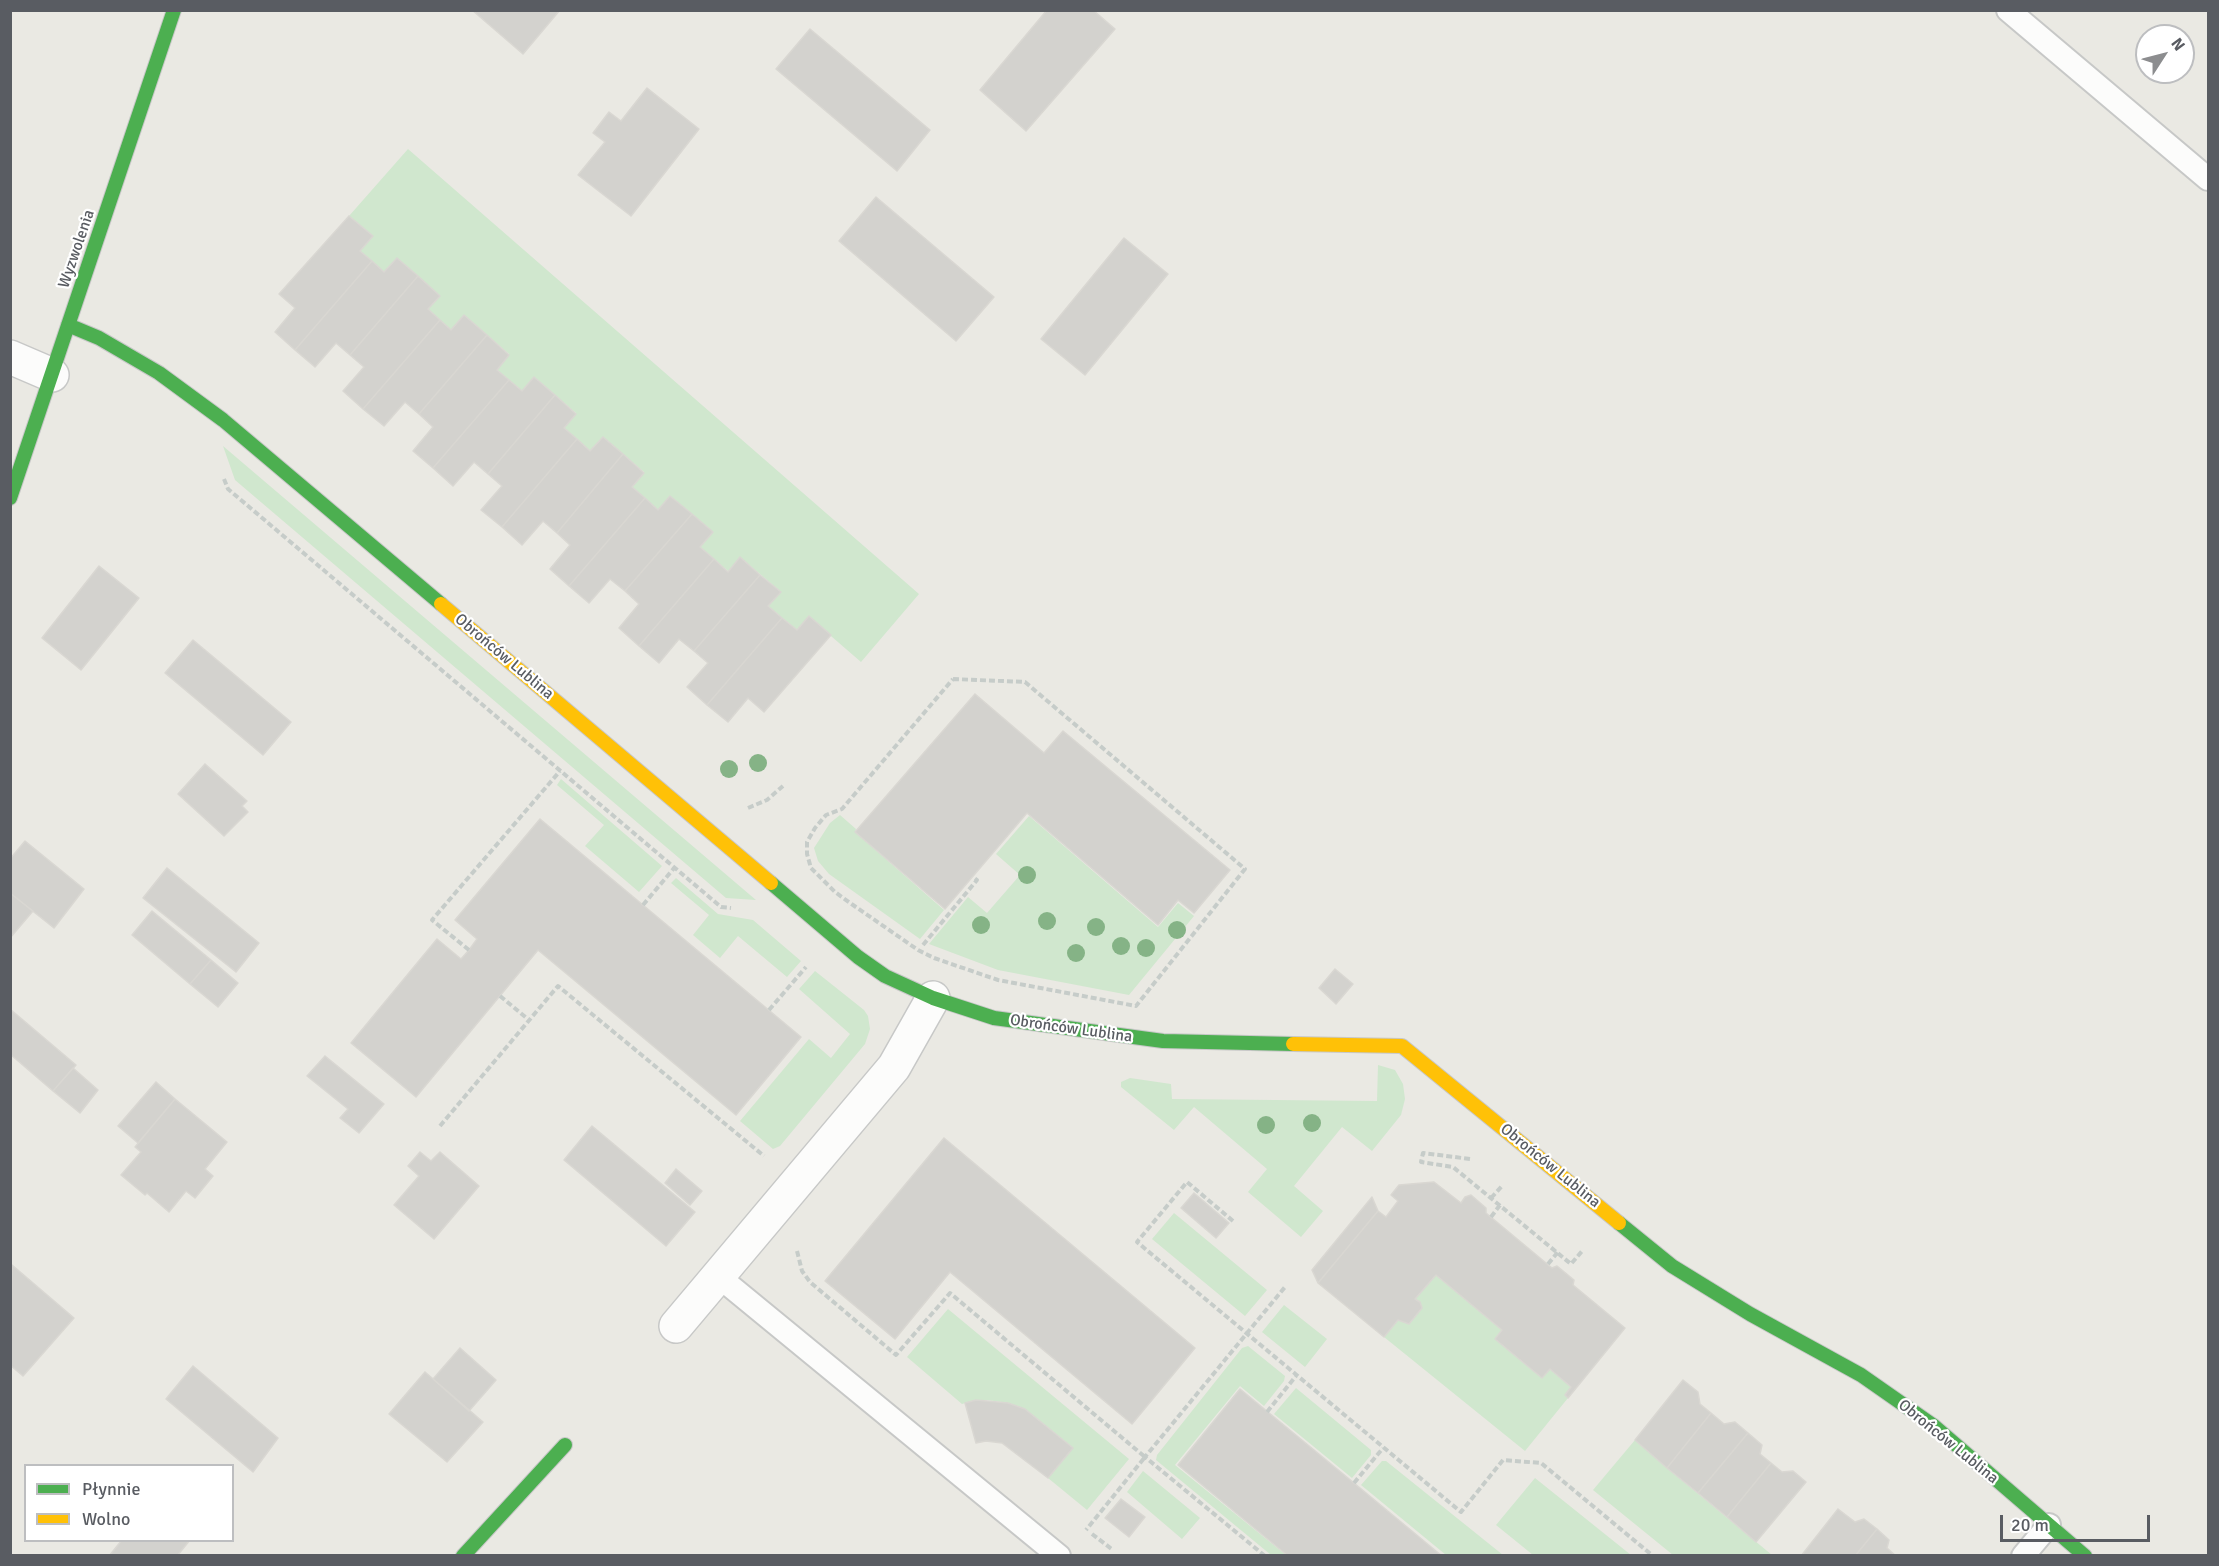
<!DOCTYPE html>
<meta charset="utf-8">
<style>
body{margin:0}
#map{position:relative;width:2219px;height:1566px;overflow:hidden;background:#eae9e3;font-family:Signika,sans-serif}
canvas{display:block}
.frame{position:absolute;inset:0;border:12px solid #595c62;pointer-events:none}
.legend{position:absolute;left:24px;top:1464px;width:210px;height:78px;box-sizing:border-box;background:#fff;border:2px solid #bdbec0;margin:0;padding:8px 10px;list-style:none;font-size:18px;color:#595c62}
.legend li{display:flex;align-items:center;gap:12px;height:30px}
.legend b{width:30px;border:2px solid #bdbec0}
.north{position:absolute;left:2135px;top:24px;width:60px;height:60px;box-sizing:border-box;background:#fff;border:2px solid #bdbec0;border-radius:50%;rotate:54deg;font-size:16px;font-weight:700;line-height:24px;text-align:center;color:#595c62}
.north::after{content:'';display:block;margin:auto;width:21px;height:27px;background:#8c8d8f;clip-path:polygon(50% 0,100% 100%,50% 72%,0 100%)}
.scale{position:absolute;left:2000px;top:1515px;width:150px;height:27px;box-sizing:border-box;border:3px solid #595c62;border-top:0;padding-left:8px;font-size:18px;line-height:21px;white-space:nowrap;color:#595c62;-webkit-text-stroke:4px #fff;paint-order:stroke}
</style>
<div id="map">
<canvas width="2219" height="1566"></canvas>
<div class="frame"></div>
<ul class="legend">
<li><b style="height:8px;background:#4caf50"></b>Płynnie</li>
<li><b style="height:8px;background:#ffc107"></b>Wolno</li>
</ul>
<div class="north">N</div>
<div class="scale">20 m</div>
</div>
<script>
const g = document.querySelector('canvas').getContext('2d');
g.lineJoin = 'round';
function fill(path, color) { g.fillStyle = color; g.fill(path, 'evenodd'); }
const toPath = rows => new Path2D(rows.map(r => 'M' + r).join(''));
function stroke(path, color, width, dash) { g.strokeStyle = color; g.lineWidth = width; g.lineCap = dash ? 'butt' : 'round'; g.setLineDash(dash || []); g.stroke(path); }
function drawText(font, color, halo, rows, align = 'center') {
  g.font = font + ' Signika,sans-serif'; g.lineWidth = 4.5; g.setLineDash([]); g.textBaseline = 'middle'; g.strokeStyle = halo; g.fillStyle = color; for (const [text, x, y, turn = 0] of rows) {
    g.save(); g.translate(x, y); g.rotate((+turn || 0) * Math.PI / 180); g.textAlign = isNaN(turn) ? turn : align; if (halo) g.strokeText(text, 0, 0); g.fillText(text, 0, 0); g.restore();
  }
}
fill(toPath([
 [408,149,919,594,861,662,809,617,797,630,768,606,780,591,741,558,728,571,700,547,713,532,658,510,632,487,644,472,603,437,590,451,564,428,576,413,534,377,522,391,497,370,509,354,465,316,451,330,428,309,440,296,397,258,384,272,360,251,373,236,349,216],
 [223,446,756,900,726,898,235,480],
 [561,779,662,866,639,892,585,846,604,825,557,785],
 [840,815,856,829,855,832,944,910,920,939,829,874,818,861,814,848,830,823],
 [1029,816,1158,927,1178,903,1194,916,1129,995,998,970,929,944,968,897,987,913,1020,875,996,854],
 [676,878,718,914,753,920,801,961,787,977,738,936,720,958,693,935,709,915,671,883],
 [815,971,864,1010,868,1016,870,1029,865,1044,780,1146,773,1149,740,1121,809,1039,831,1058,850,1034,799,989],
 [1378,1065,1395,1070,1403,1084,1405,1099,1401,1115,1372,1151,1342,1127,1294,1186,1323,1211,1301,1237,1248,1192,1267,1169,1194,1107,1174,1130,1121,1087,1121,1082,1130,1078,1171,1084,1172,1099,1377,1101],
 [1174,1213,1267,1290,1245,1316,1152,1239],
 [1436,1275,1502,1330,1495,1339,1542,1378,1550,1369,1571,1387,1565,1395,1568,1398,1525,1451,1384,1337,1398,1320,1409,1324,1422,1308,1420,1302,1415,1299],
 [1284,1305,1327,1339,1305,1367,1262,1332],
 [948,1309,1129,1459,1087,1510,1048,1478,1072,1447,1025,1409,1008,1403,987,1400,976,1400,962,1404,907,1357],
 [1248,1346,1285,1376,1284,1381,1264,1406,1240,1386,1175,1465,1286,1555,1271,1555,1156,1460,1157,1455,1242,1348],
 [1296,1388,1371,1450,1371,1455,1352,1478,1274,1414],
 [1635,1440,1667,1468,1772,1555,1673,1555,1593,1490],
 [1382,1461,1386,1461,1503,1555,1446,1555,1361,1485],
 [1143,1471,1200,1518,1182,1539,1127,1492],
 [1535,1478,1631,1555,1533,1555,1496,1525]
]), '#d0e7ce');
const building = toPath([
 [472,10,560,10,523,54,472,10],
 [1047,10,1093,10,1115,29,1026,131,980,90,1047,10],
 [810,29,930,130,897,171,776,69,810,29],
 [647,88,699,129,631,216,578,175,605,142,593,133,609,112,621,121,647,88],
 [876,197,994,297,956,341,839,241,876,197],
 [349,216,373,236,360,251,372,261,295,350,275,332,295,308,279,294,349,216],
 [1124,238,1168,274,1085,375,1041,339,1124,238],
 [397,258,418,276,350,355,336,343,315,367,295,350,372,261,384,272,397,258],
 [418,276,440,296,428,309,440,320,363,409,343,391,364,367,350,355,418,276],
 [464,315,487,335,419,414,405,402,384,426,363,409,440,320,451,330,464,315],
 [487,335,509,355,497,370,509,380,433,468,413,451,433,427,419,414,487,335],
 [534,377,555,395,488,474,474,462,453,486,433,468,509,380,522,391,534,377],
 [555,395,576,414,564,428,577,439,502,527,481,510,502,486,488,474,555,395],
 [603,437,623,454,557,533,543,521,522,545,502,527,577,439,590,451,603,437],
 [623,454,644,473,632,487,645,498,569,586,550,569,570,545,557,533,623,454],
 [670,496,692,514,625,591,610,579,589,603,569,586,645,498,658,510,670,496],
 [692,514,713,532,700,547,714,559,639,646,619,628,639,604,625,591,692,514],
 [740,557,760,575,694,651,679,639,659,663,639,646,714,559,728,572,740,557],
 [99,566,139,598,81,670,42,638,99,566],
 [760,575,781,592,768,606,782,618,707,705,687,687,708,663,694,651,760,575],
 [809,616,831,635,764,712,748,698,728,722,707,705,782,618,797,630,809,616],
 [193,640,291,722,263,755,165,673,193,640],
 [975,694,1044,753,1063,731,1230,870,1194,913,1178,900,1158,925,1027,813,945,909,855,832,975,694],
 [205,764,247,801,242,806,248,812,224,836,178,794,205,764],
 [540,819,801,1037,736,1115,538,950,416,1097,351,1043,437,939,461,959,469,950,477,939,455,920,540,819],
 [25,841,84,889,54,928,10,893,10,859,25,841],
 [167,868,259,943,236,972,143,898,167,868],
 [10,893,33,911,10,938,10,893],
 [152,911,211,960,190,984,132,935,152,911],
 [211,960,238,983,218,1007,190,984,211,960],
 [1335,969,1353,984,1336,1004,1319,988,1335,969],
 [10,1009,76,1065,53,1091,10,1054,10,1009],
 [325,1056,384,1104,359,1133,340,1118,348,1109,307,1076,325,1056],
 [73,1068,98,1090,80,1113,53,1091,73,1068],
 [156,1082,175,1099,138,1143,118,1126,156,1082],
 [175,1099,227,1142,205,1169,213,1176,195,1198,186,1191,169,1212,147,1193,145,1195,121,1175,141,1152,135,1147,175,1099],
 [592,1126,695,1212,666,1246,564,1160,592,1126],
 [944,1138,1195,1348,1132,1424,950,1272,895,1339,825,1281,944,1138],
 [420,1152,431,1161,440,1152,479,1186,434,1239,394,1205,419,1176,408,1166,420,1152],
 [676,1169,702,1191,690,1205,665,1183,676,1169],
 [1434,1182,1461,1203,1465,1197,1471,1195,1486,1208,1486,1213,1552,1268,1557,1266,1574,1280,1573,1285,1625,1328,1568,1398,1565,1395,1571,1387,1550,1369,1542,1378,1495,1339,1502,1330,1436,1275,1415,1299,1420,1302,1422,1308,1409,1324,1398,1320,1384,1337,1318,1283,1378,1211,1386,1217,1398,1201,1391,1195,1399,1185,1434,1182],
 [1194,1193,1229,1223,1216,1238,1181,1208,1194,1193],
 [1372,1197,1378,1211,1318,1283,1312,1270,1372,1197],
 [12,1265,74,1318,23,1376,10,1365,12,1265],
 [460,1348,496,1380,469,1411,433,1379,460,1348],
 [193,1366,278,1438,253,1472,166,1399,193,1366],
 [425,1372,483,1422,447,1462,389,1414,425,1372],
 [1683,1380,1698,1392,1700,1404,1711,1413,1667,1468,1635,1440,1683,1380],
 [1240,1389,1354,1483,1442,1556,1288,1556,1178,1465,1240,1389],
 [976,1400,1008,1403,1025,1409,1073,1448,1048,1478,1002,1443,986,1441,976,1443,965,1403,976,1400],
 [1711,1413,1724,1424,1735,1422,1748,1433,1698,1493,1667,1468,1711,1413],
 [1748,1433,1762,1445,1760,1454,1771,1463,1727,1517,1698,1493,1748,1433],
 [1771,1463,1782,1472,1793,1471,1806,1482,1756,1542,1727,1517,1771,1463],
 [1121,1499,1145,1517,1129,1537,1105,1518,1121,1499],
 [1838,1509,1855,1522,1864,1519,1877,1529,1855,1556,1801,1556,1838,1509],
 [1877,1529,1889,1540,1887,1548,1896,1556,1855,1556,1877,1529],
 [122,1540,190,1540,177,1556,109,1556,122,1540]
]);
fill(building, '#d3d2ce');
stroke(building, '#d9d7d2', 1.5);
const lane = toPath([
 [2008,10,2208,179],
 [718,1276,1059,1556],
 [2023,1556,2049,1525]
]);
const street = toPath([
 [10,357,52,375],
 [676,1326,894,1067,933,998]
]);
const fast = toPath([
 [68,325,99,338,159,373,223,420,441,604],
 [10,498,174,10],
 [771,883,858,957,885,976,933,998,994,1018,1163,1041,1293,1044],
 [1619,1223,1672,1266,1750,1314,1861,1375,1934,1426,2085,1556],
 [463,1556,565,1445]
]);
const slow = toPath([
 [441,604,771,883],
 [1293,1044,1402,1046,1619,1223]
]);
stroke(lane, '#c7c8c7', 26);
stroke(street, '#c7c8c7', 36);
stroke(fast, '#c8c8c8', 16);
stroke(slow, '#c8c8c8', 16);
stroke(toPath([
 [224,479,228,489,721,907,731,908],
 [953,679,1025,682,1245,869,1136,1006,998,980,934,958,918,950,853,905,835,892,811,868,807,854,807,842,815,828,826,815,842,809,953,679],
 [748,808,767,800,783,786],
 [643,905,675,867],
 [923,945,977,880,973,877],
 [469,950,432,920,560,771],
 [500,996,529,1020],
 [769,1010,806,967],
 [440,1126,558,986,764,1156],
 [1470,1159,1423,1153,1421,1162,1453,1167,1571,1264,1583,1250],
 [1491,1198,1503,1185],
 [1491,1217,1500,1205],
 [1233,1221,1187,1182,1137,1242,1461,1512,1503,1460,1541,1463,1653,1556],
 [797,1251,802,1271,810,1282,896,1355,950,1293,1145,1457,1086,1530],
 [1548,1264,1558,1252],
 [1267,1412,1296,1376],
 [1354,1483,1383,1448],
 [1092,1534,1113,1550],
 [1265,1556,1145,1457,1285,1287]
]), '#c6ccc9', 4, [6, 3]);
stroke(lane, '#fcfcfb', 22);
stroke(street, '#fcfcfb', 33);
stroke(fast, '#4caf50', 14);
stroke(slow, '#ffc107', 14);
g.fillStyle = '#85b386';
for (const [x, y] of [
 [758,763],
 [729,769],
 [1027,875],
 [1047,921],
 [981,925],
 [1096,927],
 [1177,930],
 [1121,946],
 [1146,948],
 [1076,953],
 [1312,1123],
 [1266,1125]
]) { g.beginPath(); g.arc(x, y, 9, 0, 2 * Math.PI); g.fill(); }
drawText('16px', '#595c62', '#fff', [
 ["Wyzwolenia",77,249,-71],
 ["Obrońców Lublina",504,657,40],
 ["Obrońców Lublina",1071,1029,8],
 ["Obrońców Lublina",1550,1166,39],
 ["Obrońców Lublina",1948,1442,39]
]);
</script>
